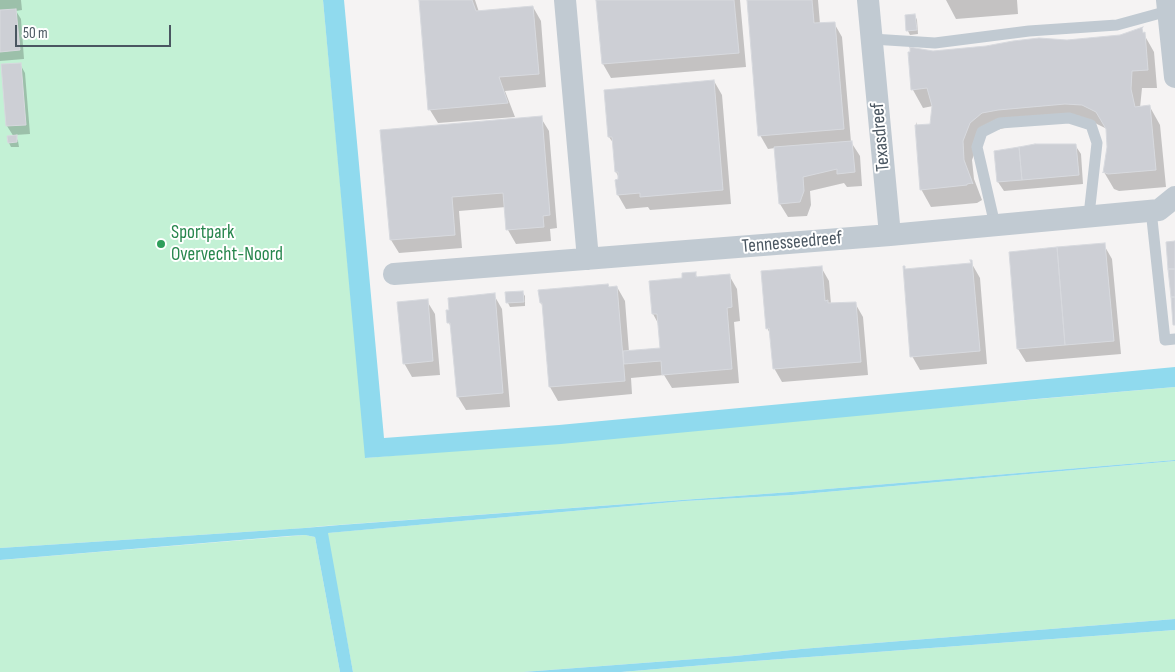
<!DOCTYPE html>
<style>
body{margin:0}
#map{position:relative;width:1175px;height:672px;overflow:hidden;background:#f5f3f3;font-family:"Sofia Sans Condensed",sans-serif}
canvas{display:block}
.scale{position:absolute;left:15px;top:25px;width:156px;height:22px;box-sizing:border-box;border:2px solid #4a5661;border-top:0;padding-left:6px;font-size:15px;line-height:18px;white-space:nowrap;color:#4a5661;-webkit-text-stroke:4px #fff;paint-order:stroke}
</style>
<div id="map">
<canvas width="1175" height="672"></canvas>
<div class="scale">50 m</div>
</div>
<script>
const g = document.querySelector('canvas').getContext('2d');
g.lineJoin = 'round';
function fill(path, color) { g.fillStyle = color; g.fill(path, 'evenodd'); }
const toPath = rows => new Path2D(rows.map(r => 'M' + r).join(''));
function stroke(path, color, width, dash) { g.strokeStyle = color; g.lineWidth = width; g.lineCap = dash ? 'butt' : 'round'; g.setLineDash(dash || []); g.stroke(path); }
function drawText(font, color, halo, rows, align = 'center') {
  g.font = font + ' "Sofia Sans Condensed",sans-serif'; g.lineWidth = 4; g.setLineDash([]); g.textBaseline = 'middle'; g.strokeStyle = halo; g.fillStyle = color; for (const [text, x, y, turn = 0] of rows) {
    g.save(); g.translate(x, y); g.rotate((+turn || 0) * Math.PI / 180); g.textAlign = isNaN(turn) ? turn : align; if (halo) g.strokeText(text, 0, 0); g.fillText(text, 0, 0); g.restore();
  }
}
fill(toPath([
 [0,0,323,0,366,458,1175,387,1175,460,791,492,324,526,305,528,0,548],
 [1175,461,1175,619,801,649,735,656,523,672,353,672,327,533,685,501,792,495],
 [305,535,315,537,340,672,0,672,0,560],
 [1175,630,1175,672,621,672,741,662]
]), '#c3f1d5');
fill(toPath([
 [323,0,344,0,384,438,559,425,1175,367,1175,387,1036,399,561,444,365,458],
 [1175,460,1175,461,792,495,685,501,328,533,353,672,340,672,315,537,305,535,288,536,0,560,0,548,305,528,340,525,791,492],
 [1175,619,1175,630,741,662,621,672,523,672,735,656,801,649]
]), '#90daee');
fill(toPath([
 [0,0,21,0,22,10,16,11,21,19,24,59,0,61],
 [420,0,475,0,479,12,533,7,541,21,546,87,505,91,515,117,438,123,430,110],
 [598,0,740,0,746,67,611,78,603,64],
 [748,0,818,0,820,24,834,23,842,37,851,142,860,156,862,186,847,187,844,183,810,191,811,205,807,216,788,217,780,204,775,148,768,149,760,135],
 [946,0,1017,0,1018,14,956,19],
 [915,15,917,20,918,34,910,35,908,31,906,16],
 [1141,29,1154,52,1157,88,1142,88,1140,108,1150,107,1160,125,1166,187,1119,191,1114,189,1104,172,1109,148,1107,129,1093,122,1076,121,1009,127,992,131,979,141,972,160,974,179,982,200,977,203,931,207,921,189,916,122,918,127,931,126,933,106,923,108,913,90,910,53,1120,36],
 [20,64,25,73,30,134,15,135,18,141,19,147,11,147,9,143,14,137,7,126],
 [714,81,722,95,731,204,650,210,648,207,626,209,618,195,617,181,619,178,616,172,614,144,609,137],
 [541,118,549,131,557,228,550,229,551,241,516,244,508,230,506,207,459,211,462,248,399,253,391,240],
 [1075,145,1081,154,1083,184,1004,191,998,182,996,152],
 [1104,245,1112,259,1121,354,1026,362,1018,349],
 [972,264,980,278,987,364,920,370,912,356],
 [821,267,829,281,831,304,855,303,863,317,868,375,782,382,774,368,771,335,767,328],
 [695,274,698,278,729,275,737,289,740,321,734,322,739,383,672,388,664,375,631,378,632,394,558,401,550,387,544,309,541,303,540,291,617,287,625,301,629,352,661,349,659,325,653,314,684,279],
 [522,292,525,296,525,306,510,307,508,303],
 [494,295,502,309,510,407,466,410,458,397,452,329,449,323,451,311],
 [427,301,435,314,440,375,412,377,404,363]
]), '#0003');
const building = toPath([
 [419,0,472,0,476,11,533,6,539,74,499,77,508,103,428,110,419,0],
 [596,0,734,0,739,53,602,64,596,0],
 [747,0,812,0,814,23,835,22,844,129,758,136,747,0],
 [16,9,20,50,0,52,0,10,16,9],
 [915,14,917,30,906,31,905,15,915,14],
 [1143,27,1142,28,1143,33,1145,32,1148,70,1132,71,1131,89,1135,107,1150,105,1156,170,1108,174,1103,172,1103,173,1107,147,1106,129,1096,112,1082,105,1065,104,998,110,982,113,970,123,963,141,964,160,973,184,972,183,967,184,967,185,920,190,915,125,930,124,932,106,927,88,911,90,908,52,910,52,910,47,909,47,933,51,986,46,1013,41,1039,38,1067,40,1120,35,1143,27],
 [21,63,26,125,6,126,1,64,21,63],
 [714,80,723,190,640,197,640,193,617,195,615,180,618,179,618,172,615,172,612,137,608,137,604,90,714,80],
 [542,116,550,215,543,216,544,227,506,230,503,193,452,197,455,235,390,240,380,130,542,116],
 [17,135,17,142,8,143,7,136,17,135],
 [852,141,855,172,837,174,837,169,803,177,804,191,800,202,779,204,774,147,852,141],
 [1035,144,1076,144,1079,175,1022,180,1019,147,1035,144],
 [1019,147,1022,180,997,182,994,151,1019,147],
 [1175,241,1175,269,1168,269,1166,242,1175,241],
 [1105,243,1114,341,1065,345,1057,247,1105,243],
 [1057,247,1065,345,1017,349,1009,252,1057,247],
 [970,260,972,260,980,351,910,357,903,266,905,266,905,269,971,263,970,260],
 [822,266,825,301,828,300,828,303,856,302,861,362,773,369,769,328,766,329,761,271,822,266],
 [1168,269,1175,269,1175,297,1171,297,1168,269],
 [696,272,696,277,730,274,732,307,727,308,732,369,662,375,661,361,624,364,623,351,660,348,657,314,652,314,649,281,682,278,682,273,696,272],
 [608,284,609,287,617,286,625,381,549,387,542,303,540,303,538,290,608,284],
 [523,291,524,302,506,303,505,292,523,291],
 [495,293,503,393,457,397,450,323,447,323,446,310,449,310,448,298,495,293],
 [1171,297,1175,297,1175,325,1173,325,1171,297],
 [428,299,433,361,403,364,397,302,428,299]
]);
fill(building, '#cdcfd5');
stroke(building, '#d7d9de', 1);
stroke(toPath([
 [872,39,935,43,1029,31,1117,25,1168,11],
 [1151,210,1165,340,1175,339],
 [995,225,977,147,982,132,1000,123,1069,118,1091,125,1097,143,1089,215]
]), '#c1cad2', 11);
stroke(toPath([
 [565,0,588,259],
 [868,0,890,235],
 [1167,0,1175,77],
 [394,274,890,235,1159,210,1175,197]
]), '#c1cad2', 22);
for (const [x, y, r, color] of [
 [161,244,5,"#2e9e5b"]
]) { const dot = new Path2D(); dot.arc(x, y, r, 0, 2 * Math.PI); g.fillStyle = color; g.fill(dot); stroke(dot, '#fff', 2); }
drawText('19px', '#4a5661', '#fff', [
 ["Texasdreef",881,137,-95],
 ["Tennesseedreef",792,243,-5]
]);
drawText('19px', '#27864d', '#fff', [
 ["Sportpark",171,233],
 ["Overvecht-Noord",171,255]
], 'left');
</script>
